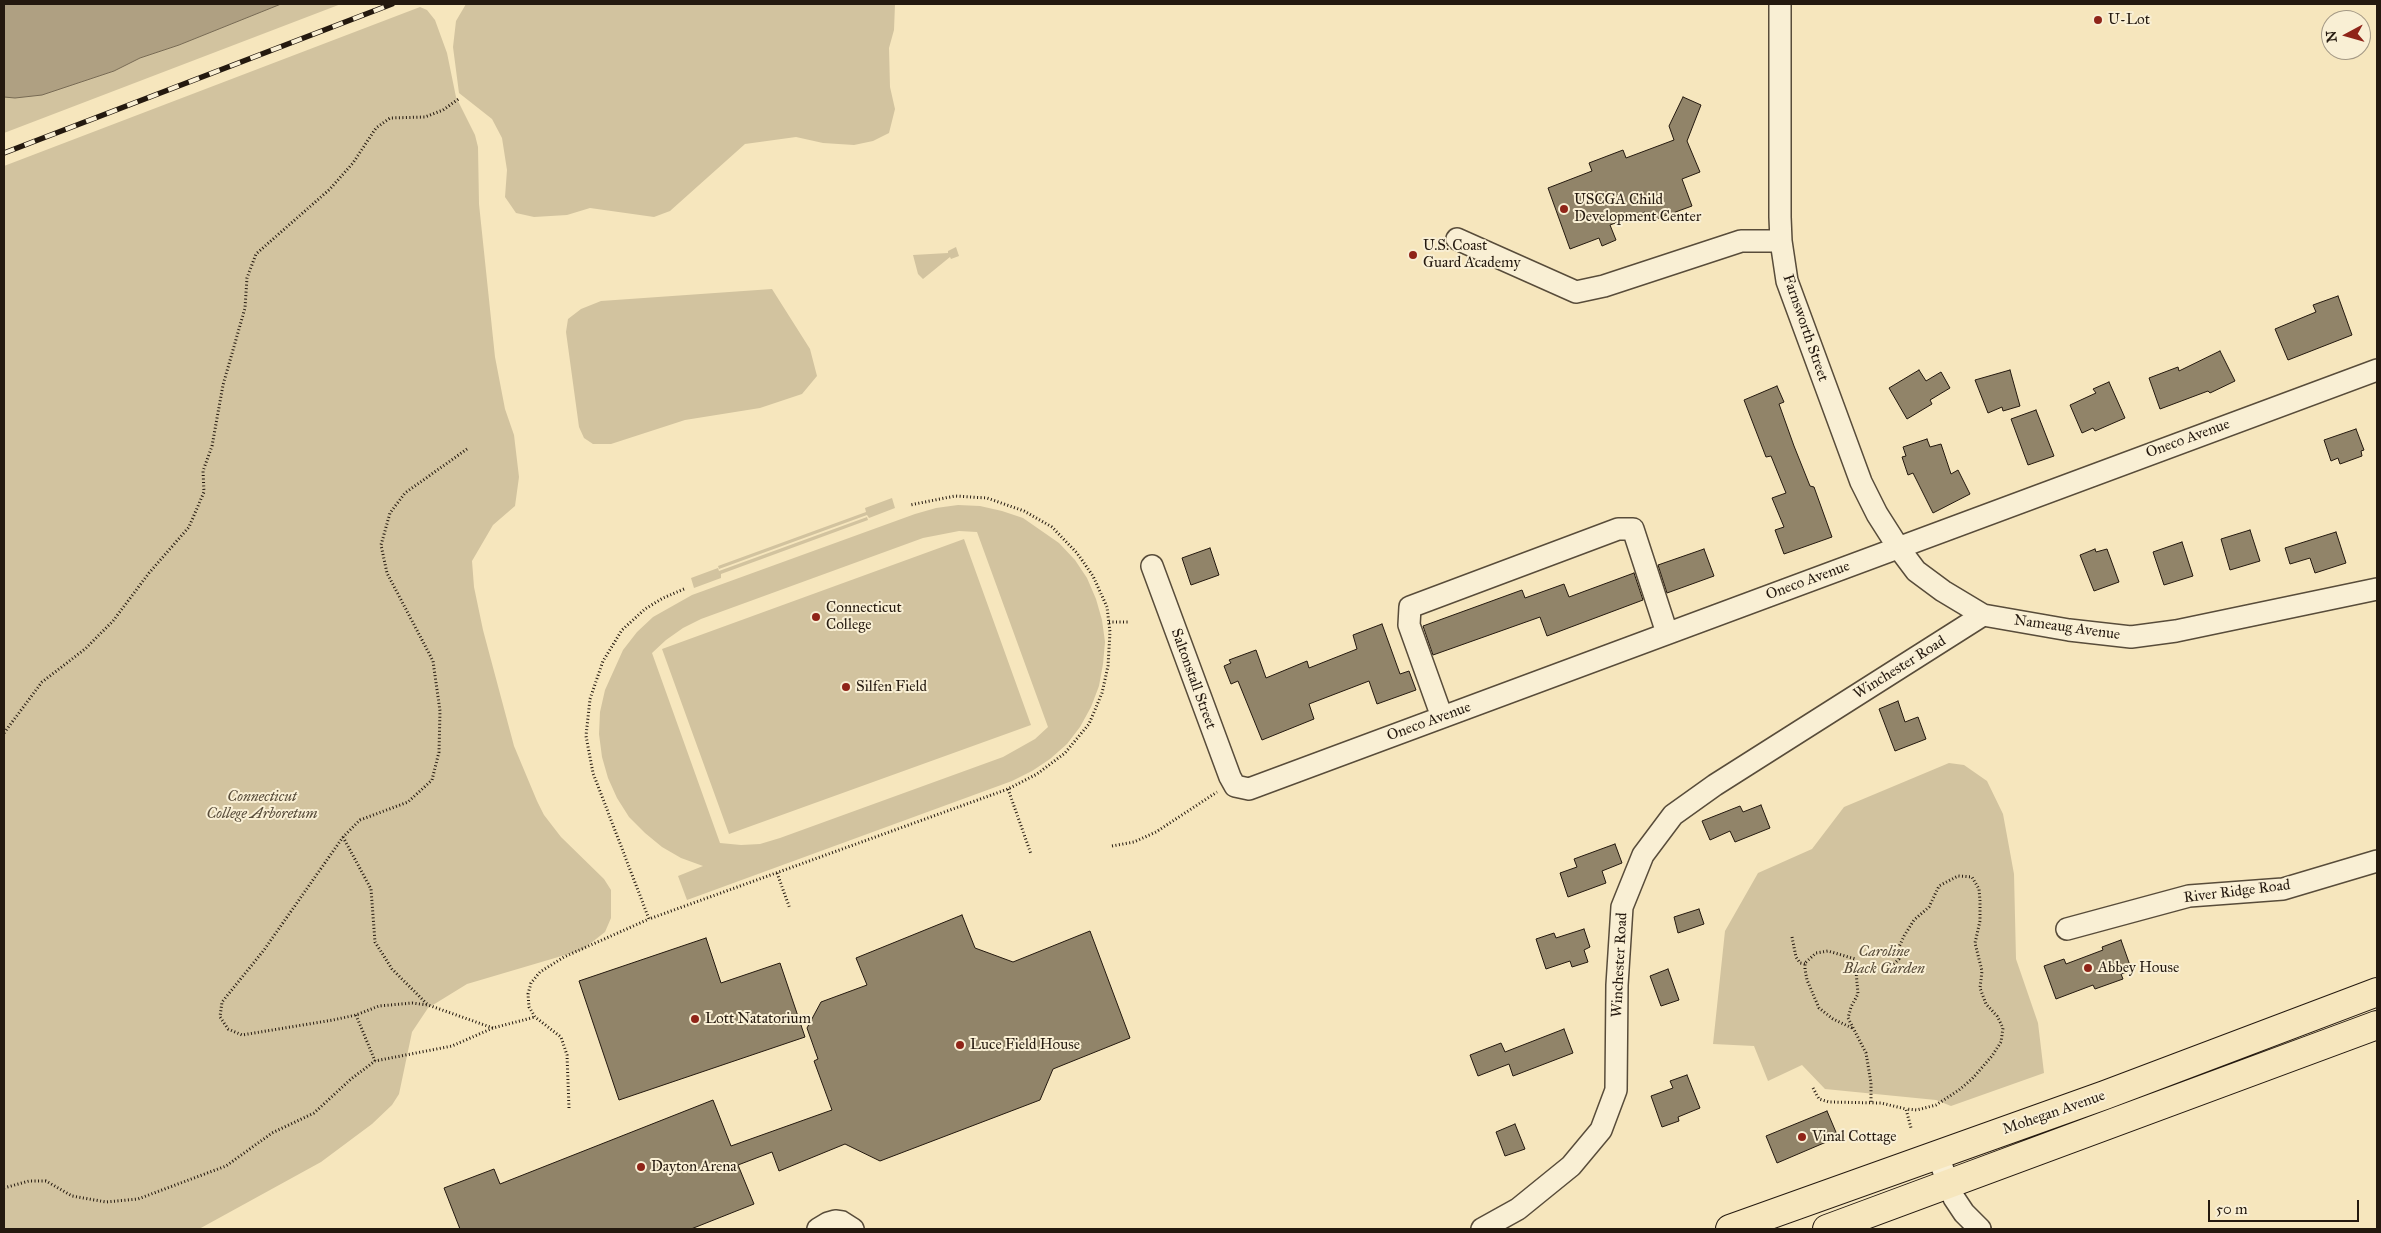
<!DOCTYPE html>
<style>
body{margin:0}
#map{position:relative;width:2381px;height:1233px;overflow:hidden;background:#f6e6bd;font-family:"IM FELL Great Primer",serif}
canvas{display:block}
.frame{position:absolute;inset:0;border:5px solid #24190f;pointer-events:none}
.north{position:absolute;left:2321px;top:10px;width:50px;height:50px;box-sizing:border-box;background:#f9efd4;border:1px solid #a49985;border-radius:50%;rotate:264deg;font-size:14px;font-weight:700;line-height:20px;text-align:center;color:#24190f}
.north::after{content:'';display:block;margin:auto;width:18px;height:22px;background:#8f2418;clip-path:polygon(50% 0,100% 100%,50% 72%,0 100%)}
.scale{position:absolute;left:2208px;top:1200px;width:151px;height:22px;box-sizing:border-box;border:2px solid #24190f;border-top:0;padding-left:6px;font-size:15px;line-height:18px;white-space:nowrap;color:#24190f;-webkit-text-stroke:4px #f9efd4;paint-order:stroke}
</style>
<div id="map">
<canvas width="2381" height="1233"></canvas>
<div class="frame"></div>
<div class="north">N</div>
<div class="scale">50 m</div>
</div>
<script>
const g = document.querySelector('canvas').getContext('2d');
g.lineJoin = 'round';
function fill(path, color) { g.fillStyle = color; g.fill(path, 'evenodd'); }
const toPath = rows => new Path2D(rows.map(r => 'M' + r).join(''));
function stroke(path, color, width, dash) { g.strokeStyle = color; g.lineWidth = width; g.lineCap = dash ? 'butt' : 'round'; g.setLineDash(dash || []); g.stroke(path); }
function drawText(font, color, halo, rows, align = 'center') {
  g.font = font + ' "IM FELL Great Primer",serif'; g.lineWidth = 4; g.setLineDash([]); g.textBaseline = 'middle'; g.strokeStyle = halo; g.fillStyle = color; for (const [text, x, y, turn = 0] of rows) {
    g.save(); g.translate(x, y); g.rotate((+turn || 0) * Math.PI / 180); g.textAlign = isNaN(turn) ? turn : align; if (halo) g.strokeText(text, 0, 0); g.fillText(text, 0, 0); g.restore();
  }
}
fill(toPath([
 [280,4,341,4,4,133,4,97,71,85,114,71,140,58,179,45],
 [466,4,895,4,894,30,889,48,890,87,895,109,889,133,873,141,854,145,823,143,796,137,745,144,670,211,654,217,590,208,567,215,534,217,516,213,505,197,507,170,502,138,492,119,459,93,453,47,456,21],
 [420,7,427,10,435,20,447,53,456,97,475,135,478,147,479,204,495,357,505,409,514,435,519,477,515,506,493,525,472,561,474,587,483,630,514,746,537,801,544,815,561,837,604,879,611,890,611,918,605,932,582,950,467,984,428,1008,412,1032,399,1094,392,1105,372,1124,321,1162,199,1229,4,1229,4,166],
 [956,247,959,256,951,259,950,257,923,279,918,274,913,255,948,253,948,251],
 [772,289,810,349,817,376,802,394,760,408,685,420,611,444,593,444,584,438,579,427,566,332,568,319,581,309,601,301],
 [892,498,895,508,869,518,867,515,719,569,718,566,866,512,865,508],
 [958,505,980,506,1002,511,1023,518,1059,543,1075,560,1087,578,1096,599,1102,620,1105,642,1103,664,1099,686,1091,707,1080,727,1067,744,1050,759,1032,771,1012,781,687,900,678,876,703,866,681,858,662,847,645,833,629,817,617,798,608,778,602,757,599,734,600,712,605,690,623,650,637,632,653,617,692,595,915,514,936,508],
 [959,531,977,532,1048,727,1035,739,1003,757,780,838,760,844,741,845,720,843,652,653,666,640,683,628,701,619,923,538],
 [867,517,868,520,721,574,721,578,694,588,691,578,718,568,719,571],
 [964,539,1031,725,729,834,662,649],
 [1949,763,1964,765,1987,781,2003,814,2014,874,2016,959,2038,1023,2044,1073,1951,1106,1936,1100,1825,1089,1802,1065,1768,1081,1754,1046,1713,1044,1725,931,1758,873,1812,849,1844,807]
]), '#d2c39f');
const water = toPath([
 [4,4,281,4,179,45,140,58,114,71,42,95,15,98,4,97,4,4]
]);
fill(water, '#afa082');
stroke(water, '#776a54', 1);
const building = toPath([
 [1683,97,1701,105,1687,141,1700,172,1682,179,1692,206,1648,222,1645,212,1610,225,1616,240,1602,246,1599,238,1570,249,1548,188,1592,171,1589,163,1623,150,1626,158,1674,140,1669,126,1683,97],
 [2338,296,2352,335,2288,360,2275,329,2316,312,2313,305,2338,296],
 [2220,351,2235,381,2210,393,2208,391,2160,409,2149,378,2178,367,2179,371,2220,351],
 [1919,370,1926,381,1941,372,1950,388,1930,400,1932,404,1907,419,1889,388,1919,370],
 [2010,370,2020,406,2003,411,2002,407,1988,413,1975,380,2010,370],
 [2109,382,2125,418,2095,431,2093,428,2082,433,2070,405,2096,393,2093,389,2109,382],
 [1777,386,1784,402,1779,404,1794,446,1810,486,1814,487,1832,537,1784,554,1775,530,1784,527,1772,498,1786,493,1771,456,1766,457,1744,400,1777,386],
 [2036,410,2054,456,2028,465,2011,419,2036,410],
 [2356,429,2364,450,2361,451,2362,456,2340,464,2338,458,2331,461,2324,440,2356,429],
 [1927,439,1930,447,1941,444,1951,474,1958,470,1970,494,1933,513,1913,473,1908,475,1902,457,1906,456,1903,447,1927,439],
 [2250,530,2260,561,2230,570,2221,539,2250,530],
 [2336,532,2346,563,2315,573,2310,558,2290,564,2285,548,2336,532],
 [2182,542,2193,576,2164,585,2153,552,2182,542],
 [1210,548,1219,575,1191,585,1182,558,1210,548],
 [1704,549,1714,576,1667,593,1658,565,1704,549],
 [2095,549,2096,552,2107,549,2119,582,2094,591,2080,555,2095,549],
 [1634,573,1643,600,1547,636,1540,617,1433,655,1423,626,1522,590,1525,598,1564,584,1569,597,1634,573],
 [1382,624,1400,674,1409,671,1416,690,1377,704,1369,681,1309,704,1314,719,1262,740,1238,681,1231,684,1224,666,1231,663,1229,660,1256,650,1266,678,1307,661,1309,668,1357,649,1353,635,1382,624],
 [1898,701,1905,722,1918,717,1926,739,1895,751,1879,709,1898,701],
 [1761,805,1770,828,1735,842,1730,831,1710,840,1702,821,1740,806,1743,812,1761,805],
 [1615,844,1622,863,1602,871,1606,883,1568,897,1560,873,1577,867,1574,859,1615,844],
 [1699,909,1704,924,1678,933,1674,917,1699,909],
 [962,915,975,948,1013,962,1090,931,1130,1038,1053,1069,1040,1100,880,1161,845,1144,779,1171,772,1152,738,1165,754,1204,691,1229,460,1229,444,1188,494,1169,500,1184,713,1100,731,1146,832,1110,814,1061,818,1059,807,1028,821,1002,867,985,856,958,962,915],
 [1584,929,1590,947,1584,950,1588,962,1572,967,1570,961,1546,969,1536,939,1554,933,1556,938,1584,929],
 [706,938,721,983,780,963,805,1037,619,1100,579,981,706,938],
 [2121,940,2132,971,2121,974,2123,979,2095,989,2093,985,2056,999,2044,966,2064,959,2066,964,2103,950,2102,947,2121,940],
 [1668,969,1679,1000,1661,1006,1650,976,1668,969],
 [1564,1029,1573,1053,1513,1076,1509,1064,1478,1076,1470,1055,1501,1043,1505,1052,1564,1029],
 [1687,1075,1700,1108,1678,1117,1679,1121,1662,1127,1651,1096,1673,1088,1670,1081,1687,1075],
 [1827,1111,1838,1137,1777,1163,1766,1136,1827,1111],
 [1515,1124,1525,1149,1505,1156,1496,1132,1515,1124]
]);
fill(building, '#918469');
stroke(building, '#24190f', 1);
const minor = toPath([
 [1780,4,1780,217,1781,241,1787,281,1861,482,1877,514,1898,547,1916,571,1943,591,1983,615,2069,630,2131,637,2176,631,2377,589],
 [1457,239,1576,292,1604,286,1741,241,1781,241],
 [1152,566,1230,777,1235,786,1249,789,2377,370],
 [1442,717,1409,625,1410,607,1618,529,1633,529,1667,633],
 [2067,929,2189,896,2283,889,2377,861],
 [1937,1154,1954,1198,1964,1213,1980,1229],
 [818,1229,828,1223,835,1221,842,1222,853,1229],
 [1482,1229,1518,1209,1571,1166,1601,1130,1616,1090,1617,985,1622,907,1643,855,1673,815,1715,785,1983,615]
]);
const highway = toPath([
 [1730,1229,2105,1095,2377,992],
 [1827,1229,2377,1025]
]);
stroke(minor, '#584c3a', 24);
stroke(highway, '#24190f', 30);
stroke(toPath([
 [467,449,405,493,390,513,381,545,387,573,433,661,440,711,439,752,432,780,408,802,360,820,343,837,264,950,222,1002,220,1017,228,1029,242,1035,333,1020,356,1015,379,1006,412,1003,428,1005,493,1028],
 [684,589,663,598,645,609,622,630,603,661,590,699,586,736,593,773,649,919,1008,789,1037,774,1065,753,1089,724,1102,693,1108,666,1110,632,1107,607,1093,576,1077,553,1052,527,1024,511,987,498,955,496,910,505],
 [1109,622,1129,622],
 [4,733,42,682,85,649,113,621,149,573,189,527,204,492,203,471,212,446,223,385,245,308,247,278,256,254,330,189,353,163,376,128,390,118,425,117,443,110,460,98],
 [1008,789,1031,854],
 [343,837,371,889,375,942,392,969,428,1005],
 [1112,846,1134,842,1156,832,1217,792],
 [777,873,790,909],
 [1792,937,1796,957,1800,963,1805,964],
 [1856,971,1893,965,1899,959,1899,947,1904,936,1914,920,1929,907,1939,886,1958,876,1972,877,1979,889,1980,901,1980,921,1975,943,1982,971,1980,988,1986,1004,1997,1016,2003,1028,2001,1042,1992,1056,1972,1079,1959,1090,1936,1105,1917,1110,1906,1109],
 [356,1015,375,1061],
 [1852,1028,1833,1019,1819,1008,1807,980,1805,969,1805,963,1816,953,1828,951,1855,959,1858,994,1851,1007,1848,1018,1866,1053,1871,1083,1871,1102],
 [1813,1088,1819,1099,1829,1102,1881,1103,1906,1109,1911,1128],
 [569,1108,567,1055,561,1037,535,1017,529,1007,528,994,531,983,540,972,564,957,649,919],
 [4,1188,29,1181,46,1181,72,1196,106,1202,138,1199,226,1166,272,1133,314,1113,351,1079,375,1061,452,1046,493,1028,535,1017]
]), '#24190f', 3, [1, 2.5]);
stroke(minor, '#f9efd4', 21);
stroke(highway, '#f6e6bd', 28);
const rail = toPath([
 [4,153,392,4]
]);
stroke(rail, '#24190f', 5.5);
stroke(rail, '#f9efd4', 4, [11]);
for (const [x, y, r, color] of [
 [2098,20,5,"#8f2418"],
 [1564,209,5,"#8f2418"],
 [1413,255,5,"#8f2418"],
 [816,617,5,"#8f2418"],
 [846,687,5,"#8f2418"],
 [2088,968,5,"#8f2418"],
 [695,1019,5,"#8f2418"],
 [960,1045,5,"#8f2418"],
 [1802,1137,5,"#8f2418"],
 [641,1167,5,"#8f2418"]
]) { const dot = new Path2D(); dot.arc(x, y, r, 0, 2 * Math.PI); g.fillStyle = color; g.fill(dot); stroke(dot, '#f9efd4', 2); }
drawText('15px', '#24190f', '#f9efd4', [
 ["U-Lot",2108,20],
 ["USCGA Child",1574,200],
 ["Development Center",1574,217],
 ["U.S. Coast",1423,246],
 ["Guard Academy",1423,263],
 ["Connecticut",826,608],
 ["College",826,625],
 ["Silfen Field",856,687],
 ["Abbey House",2098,968],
 ["Lott Natatorium",705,1019],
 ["Luce Field House",970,1045],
 ["Vinal Cottage",1812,1137],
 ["Dayton Arena",651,1167]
], 'left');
drawText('15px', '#24190f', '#f9efd4', [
 ["Farnsworth Street",1805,328,71],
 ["Oneco Avenue",2188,439,-20],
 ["Oneco Avenue",1808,581,-20],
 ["Nameaug Avenue",2067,628,8],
 ["Winchester Road",1900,668,-32],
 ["Saltonstall Street",1193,679,70],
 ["Oneco Avenue",1429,722,-20],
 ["River Ridge Road",2237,892,-7],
 ["Winchester Road",1620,965,-87],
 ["Mohegan Avenue",2054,1113,-19]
]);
drawText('italic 15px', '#584c3a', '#f9efd4', [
 ["Connecticut",262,797],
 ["College Arboretum",262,814],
 ["Caroline",1884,952],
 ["Black Garden",1884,969]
]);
</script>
